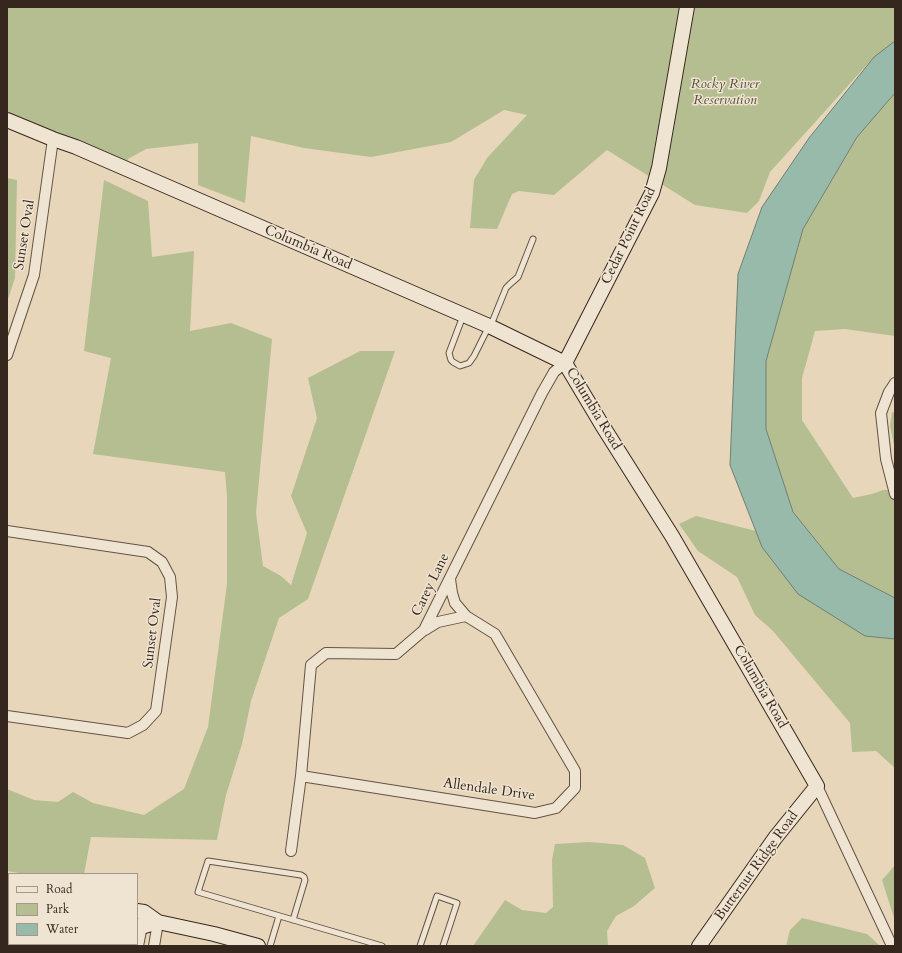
<!DOCTYPE html>
<style>
body{margin:0}
#map{position:relative;width:902px;height:953px;overflow:hidden;background:#e7d6b9;font-family:Cardo,serif}
canvas{display:block}
.frame{position:absolute;inset:0;border:8px solid #35271d;pointer-events:none}
.legend{position:absolute;left:8px;top:873px;width:130px;height:72px;box-sizing:border-box;background:#efe4d2;border:1px solid #a5988a;margin:0;padding:5px 7px;list-style:none;font-size:12px;color:#35271d}
.legend li{display:flex;align-items:center;gap:8px;height:20px}
.legend b{width:20px;border:1px solid #a5988a}
</style>
<div id="map">
<canvas width="902" height="953"></canvas>
<div class="frame"></div>
<ul class="legend">
<li><b style="height:5px;background:#efe4d2"></b>Road</li>
<li><b style="height:11px;background:#b5be90"></b>Park</li>
<li><b style="height:11px;background:#97baab"></b>Water</li>
</ul>
</div>
<script>
const g = document.querySelector('canvas').getContext('2d');
g.lineJoin = 'round';
function fill(path, color) { g.fillStyle = color; g.fill(path, 'evenodd'); }
const toPath = rows => new Path2D(rows.map(r => 'M' + r).join(''));
function stroke(path, color, width, dash) { g.strokeStyle = color; g.lineWidth = width; g.lineCap = dash ? 'butt' : 'round'; g.setLineDash(dash || []); g.stroke(path); }
function drawText(font, color, halo, rows, align = 'center') {
  g.font = font + ' Cardo,serif'; g.lineWidth = 3; g.setLineDash([]); g.textBaseline = 'middle'; g.strokeStyle = halo; g.fillStyle = color; for (const [text, x, y, turn = 0] of rows) {
    g.save(); g.translate(x, y); g.rotate((+turn || 0) * Math.PI / 180); g.textAlign = isNaN(turn) ? turn : align; if (halo) g.strokeText(text, 0, 0); g.fillText(text, 0, 0); g.restore();
  }
}
fill(toPath([
 [7,7,895,7,895,41,874,57,770,172,759,201,747,213,695,205,607,150,554,195,519,191,512,194,497,229,470,228,474,180,487,158,527,115,504,110,451,142,371,157,304,148,251,136,245,203,198,185,198,143,146,149,128,159,124,168,7,118],
 [895,93,895,336,845,329,815,331,802,378,802,420,853,498,872,494,883,490,895,490,895,598,839,569,793,512,766,429,766,361,803,229,857,137],
 [7,178,17,180,15,278,7,302],
 [104,180,148,201,152,257,194,251,190,331,231,323,272,339,256,513,263,566,281,576,291,585,307,533,291,496,317,418,308,378,360,351,395,351,308,599,279,618,251,701,242,744,226,795,217,840,91,837,84,874,25,874,7,871,7,789,34,800,58,802,73,792,93,803,144,815,184,789,208,727,227,584,227,496,225,472,93,454,111,358,84,351],
 [892,412,895,413,895,445,894,445,890,426],
 [696,516,756,531,762,547,865,636,895,639,895,768,876,751,852,752,850,723,773,631,755,615,737,577,698,551,679,524],
 [589,842,623,845,645,858,655,888,634,906,616,916,607,931,608,946,473,946,505,900,522,910,546,913,553,907,552,860,555,844],
 [895,865,895,921,882,880],
 [802,918,867,934,880,946,786,946,790,930]
]), '#b5be90');
const water = toPath([
 [895,41,895,93,857,137,803,229,766,361,766,429,793,512,839,569,895,598,895,639,865,636,798,594,762,547,730,465,738,274,762,207,809,138,874,57,895,41]
]);
fill(water, '#97baab');
stroke(water, '#707f72', 1);
const lane = toPath([
 [463,316,449,353,451,360,453,362,460,366,469,363,474,356,489,326,493,320,506,288,510,284,518,277,533,239],
 [293,920,305,880,304,877,301,875,208,861,198,892,382,946],
 [270,946,279,916],
 [420,946,437,896,457,903,443,946]
]);
const street = toPath([
 [7,355,34,275,53,139],
 [895,383,889,392,881,413,886,459,895,494],
 [7,531,148,552,162,562,170,577,172,597,156,711,143,725,128,733,7,716],
 [425,630,438,622,466,616],
 [301,776,535,813,556,808,575,788,575,771,495,634,466,616,455,603,452,593,450,579],
 [817,786,892,946],
 [291,851,301,776,311,665,326,653,396,654,424,630,542,393,554,372,565,363],
 [138,946,143,920],
 [154,946,158,922]
]);
const secondary = toPath([
 [7,120,53,139,76,147,489,326,565,363,602,425,672,536,817,786,775,838,699,946],
 [565,363,652,193,659,168,687,7],
 [7,887,9,887],
 [7,904,9,905],
 [137,911,144,912,158,922,214,934,258,946],
 [137,927,141,927,158,922]
]);
stroke(lane, '#625344', 7);
stroke(street, '#625344', 12);
stroke(secondary, '#35271d', 16);
stroke(lane, '#efe4d2', 5);
stroke(street, '#efe4d2', 10);
stroke(secondary, '#efe4d2', 14);
drawText('italic 14px', '#554d3a', '#efe4d2', [
 ["Rocky River",725,85],
 ["Reservation",725,101]
]);
drawText('14px', '#35271d', '#efe4d2', [
 ["Sunset Oval",25,235,-81],
 ["Cedar Point Road",629,236,-64],
 ["Columbia Road",308,248,23],
 ["Columbia Road",593,409,59],
 ["Carey Lane",431,585,-64],
 ["Sunset Oval",153,633,-83],
 ["Columbia Road",760,687,60],
 ["Allendale Drive",489,790,8],
 ["Butternut Ridge Road",757,866,-54]
]);
</script>
